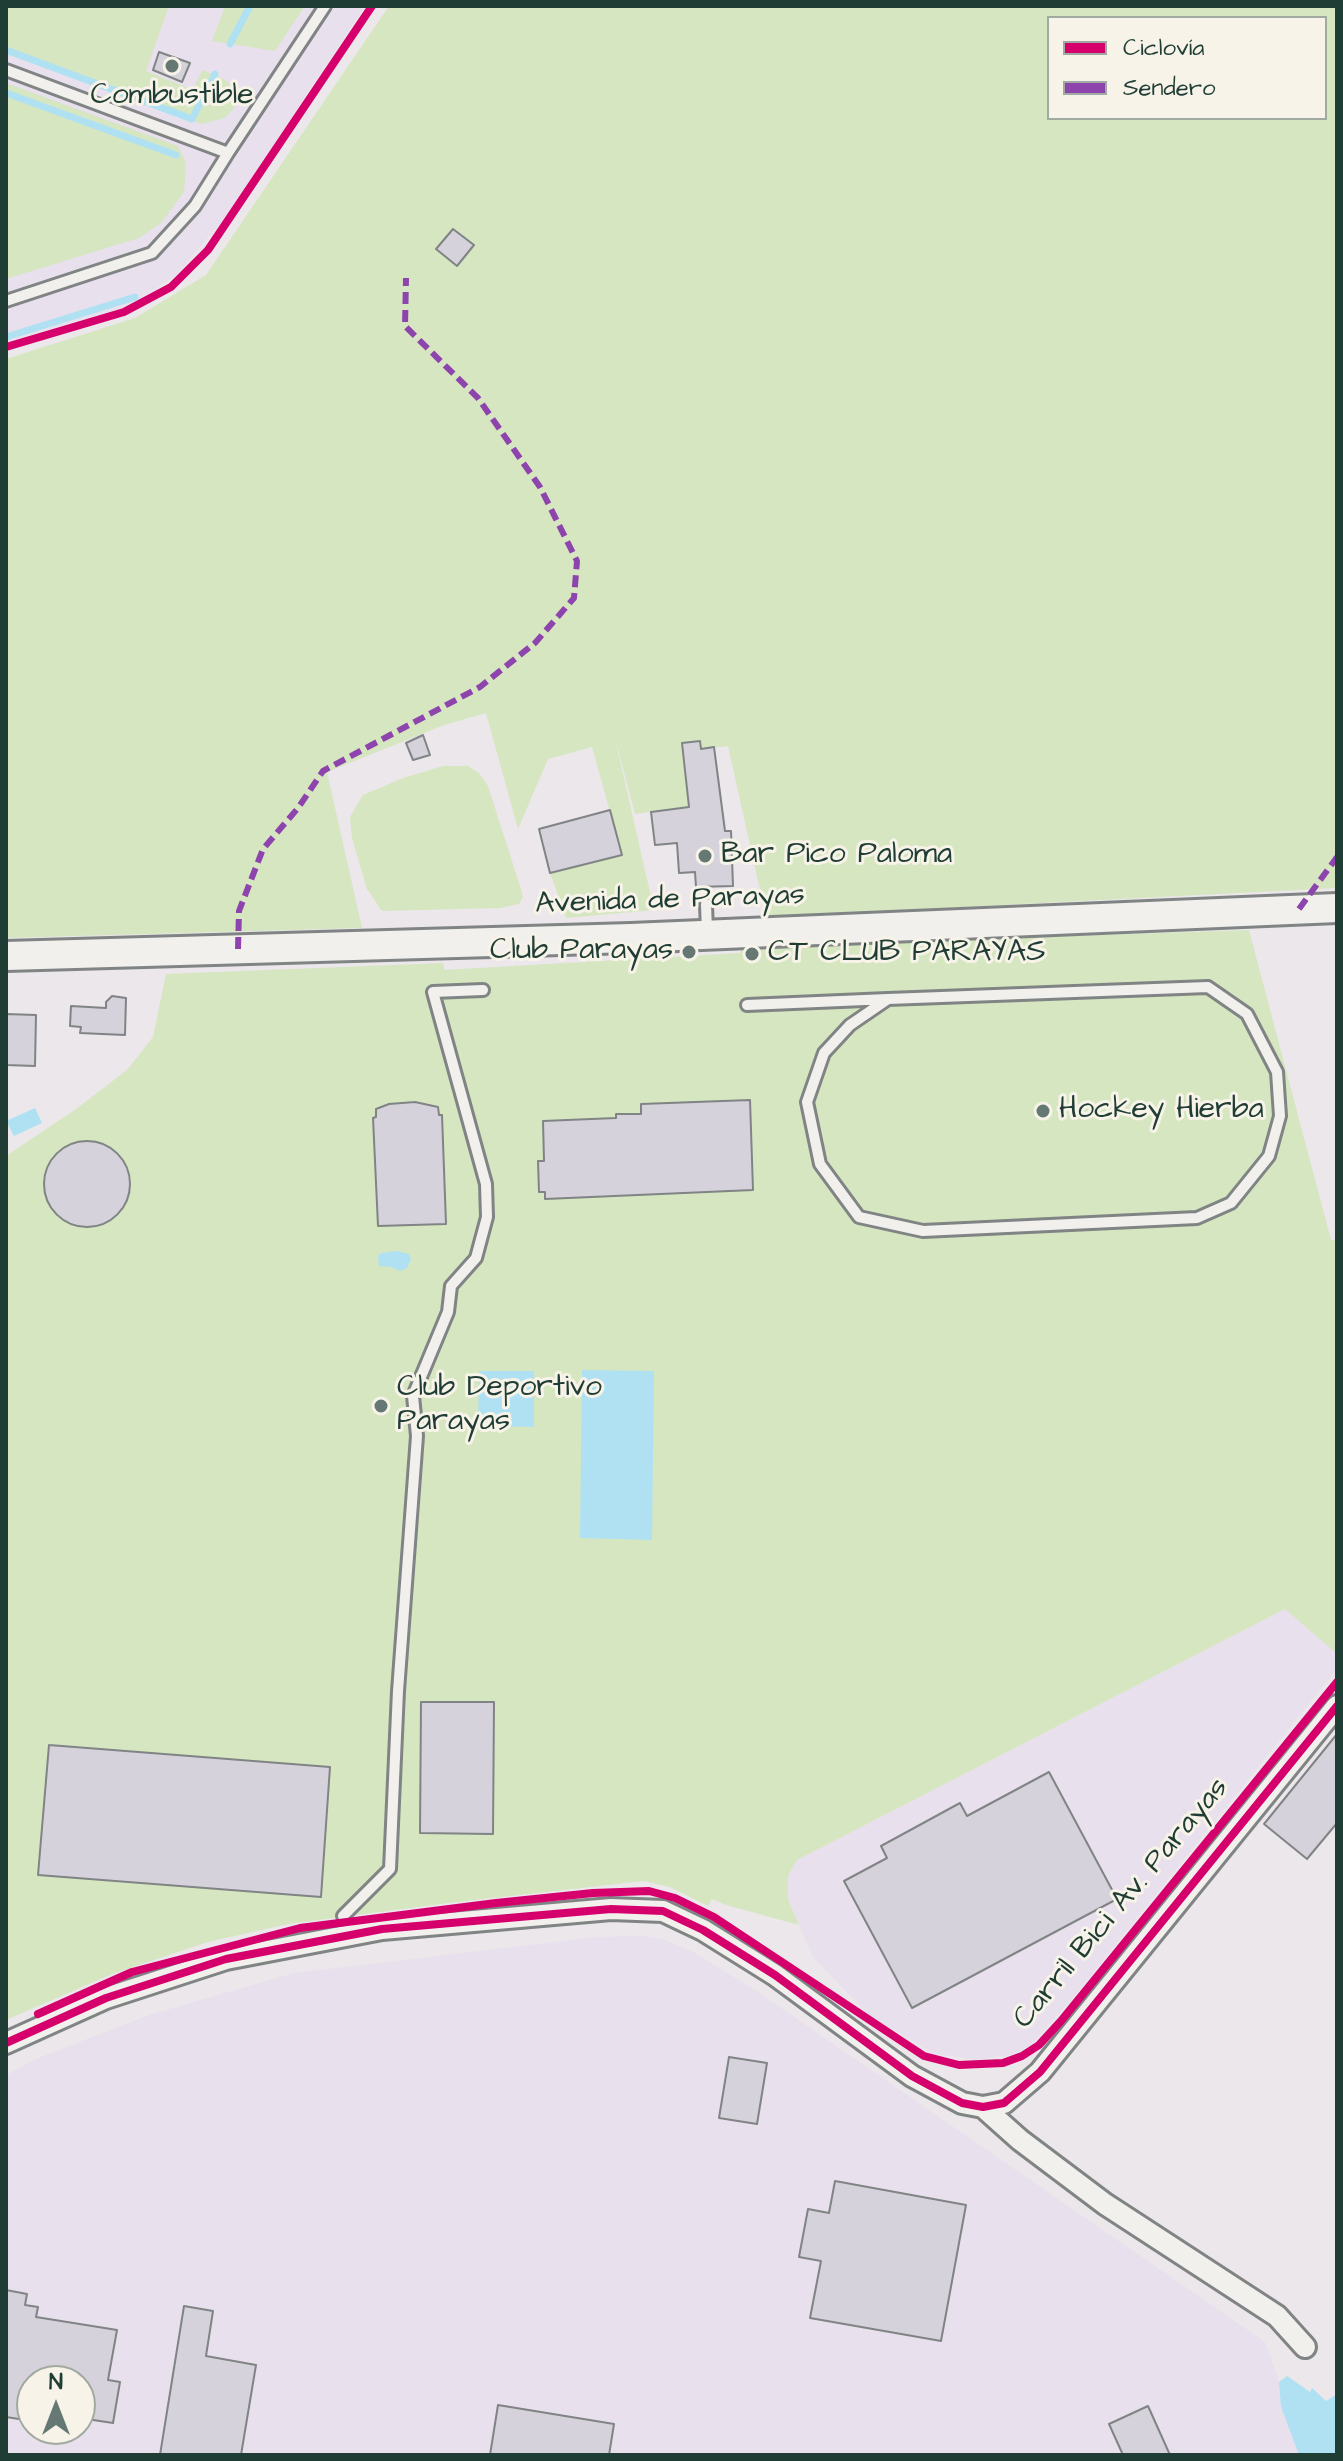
<!DOCTYPE html>
<meta charset="utf-8">
<style>
body{margin:0}
#map{position:relative;width:1343px;height:2461px;overflow:hidden;background:#ebe7eb;font-family:"Architects Daughter",sans-serif}
canvas{display:block}
.frame{position:absolute;inset:0;border:8px solid #1f3d34;pointer-events:none}
.legend{position:absolute;left:1047px;top:16px;width:280px;height:104px;box-sizing:border-box;background:#f7f3e8;border:2px solid #a1aaa0;margin:0;padding:10px 14px;list-style:none;font-size:24px;color:#1f3d34}
.legend li{display:flex;align-items:center;gap:16px;height:40px}
.legend b{width:40px;border:2px solid #a1aaa0}
.north{position:absolute;left:16px;top:2365px;width:80px;height:80px;box-sizing:border-box;background:#f7f3e8;border:2px solid #a1aaa0;border-radius:50%;rotate:0deg;font-size:22px;font-weight:700;line-height:32px;text-align:center;color:#1f3d34}
.north::after{content:'';display:block;margin:auto;width:28px;height:36px;background:#667874;clip-path:polygon(50% 0,100% 100%,50% 72%,0 100%)}
</style>
<div id="map">
<canvas width="1343" height="2461"></canvas>
<div class="frame"></div>
<ul class="legend">
<li><b style="height:10px;background:#d6006c"></b>Ciclovía</li>
<li><b style="height:10px;background:#8e44ad"></b>Sendero</li>
</ul>
<div class="north">N</div>
</div>
<script>
const g = document.querySelector('canvas').getContext('2d');
g.lineJoin = 'round';
function fill(path, color) { g.fillStyle = color; g.fill(path, 'evenodd'); }
const toPath = rows => new Path2D(rows.map(r => 'M' + r).join(''));
function stroke(path, color, width, dash) { g.strokeStyle = color; g.lineWidth = width; g.lineCap = dash ? 'butt' : 'round'; g.setLineDash(dash || []); g.stroke(path); }
function drawText(font, color, halo, rows, align = 'center') {
  g.font = font + ' "Architects Daughter",sans-serif'; g.lineWidth = 6; g.setLineDash([]); g.textBaseline = 'middle'; g.strokeStyle = halo; g.fillStyle = color; for (const [text, x, y, turn = 0] of rows) {
    g.save(); g.translate(x, y); g.rotate((+turn || 0) * Math.PI / 180); g.textAlign = isNaN(turn) ? turn : align; if (halo) g.strokeText(text, 0, 0); g.fillText(text, 0, 0); g.restore();
  }
}
fill(toPath([
 [6,6,365,6,224,219,175,276,129,306,6,342],
 [1285,1609,1337,1654,1337,1669,1071,2000,1031,2045,1014,2054,977,2060,932,2053,868,2014,813,1957,788,1899,788,1876,797,1860],
 [644,1936,665,1940,693,1952,758,1992,1265,2342,1279,2382,1281,2407,1299,2455,6,2455,6,2075,36,2059,149,2015,294,1973,597,1937],
 [32,2381,80,2381,80,2429,32,2429]
]), '#e8e0ed');
fill(toPath([
 [6,6,169,6,146,71,193,90,202,70,224,79,244,97,225,118,202,124,6,52],
 [225,6,305,6,275,51,212,41],
 [389,6,1337,6,1337,888,766,917,728,746,701,749,700,741,682,743,689,807,635,814,614,734,654,910,566,918,550,873,622,855,592,747,548,759,518,829,486,713,444,725,327,772,362,928,6,938,6,359,135,318,206,275],
 [1049,18,1325,18,1325,118,1049,118],
 [6,83,178,146,186,163,184,192,161,223,139,238,6,279],
 [443,766,468,766,479,773,488,786,519,883,523,897,519,904,500,908,382,911,367,889,352,838,350,817,363,795,403,778],
 [1249,930,1331,1240,1337,1240,1337,1654,1285,1609,797,1860,788,1876,788,1899,799,1925,726,1905,712,1899,708,1906,670,1887,644,1881,448,1903,288,1924,208,1942,112,1974,6,2020,6,1156,76,1109,127,1070,153,1037,166,974,443,963,444,970,740,953,743,947]
]), '#d6e6c1');
fill(toPath([
 [35,1108,42,1123,14,1136,6,1121],
 [396,1251,409,1254,411,1259,407,1268,400,1271,391,1267,379,1266,378,1256,381,1253],
 [582,1370,654,1371,652,1540,580,1538],
 [479,1371,534,1371,534,1427,478,1426],
 [1287,2376,1310,2392,1312,2388,1326,2401,1337,2394,1337,2455,1299,2455,1281,2407,1279,2382]
]), '#afe1f3');
stroke(toPath([
 [230,44,250,6],
 [6,50,192,119,215,74],
 [6,93,176,155],
 [6,337,135,297]
]), '#afe1f3', 7);
const building = toPath([
 [159,52,190,63,182,82,153,70,159,52],
 [453,229,474,245,457,266,436,249,453,229],
 [423,735,430,755,413,760,406,743,423,735],
 [700,741,701,749,714,747,725,831,731,831,733,886,696,887,695,872,679,873,677,843,655,845,651,812,689,807,682,743,700,741],
 [610,810,622,855,550,873,539,829,610,810],
 [112,996,126,998,125,1035,80,1033,81,1027,70,1026,71,1006,106,1008,106,1002,112,996],
 [6,1014,36,1015,35,1066,6,1065,6,1014],
 [750,1100,753,1190,545,1199,545,1192,539,1192,538,1161,544,1161,543,1121,616,1118,616,1114,641,1114,641,1104,750,1100],
 [415,1102,438,1107,439,1115,442,1115,446,1224,378,1226,373,1118,376,1117,376,1109,389,1104,415,1102],
 '44 1184a43 43 0 1 1 86 0a43 43 0 1 1-86 0Z',
 [421,1702,494,1702,493,1834,420,1833,421,1702],
 [1337,1734,1337,1823,1307,1859,1264,1824,1337,1734],
 [49,1745,330,1767,321,1897,38,1875,49,1745],
 [1049,1772,1117,1899,912,2008,844,1881,887,1858,881,1846,960,1803,967,1816,1049,1772],
 [729,2057,767,2063,757,2124,719,2118,729,2057],
 [835,2181,966,2205,941,2341,810,2318,821,2261,799,2257,808,2209,829,2213,835,2181],
 [6,2290,27,2294,25,2305,38,2307,36,2317,117,2330,108,2380,120,2382,113,2423,80,2418,80,2381,32,2381,32,2421,6,2417,6,2290],
 [184,2306,213,2311,206,2356,256,2365,241,2455,160,2455,184,2306],
 [498,2405,614,2424,609,2455,490,2455,498,2405],
 [1148,2406,1170,2455,1123,2455,1109,2424,1148,2406]
]);
fill(building, '#d5d2dc');
stroke(building, '#808484', 2);
const lane = toPath([
 [6,70,228,153,195,206,152,253,6,301],
 [228,153,325,6],
 [706,904,707,932],
 [747,1005,888,999,1208,987,1247,1014,1277,1072,1280,1116,1269,1156,1231,1203,1197,1218,923,1231,859,1217,820,1164,807,1102,824,1053,850,1025,888,999],
 [343,1916,390,1869,398,1691,417,1436,413,1396,448,1312,451,1286,476,1258,487,1217,486,1184,433,992,483,990]
]);
const street = toPath([
 [6,2043,106,1998,226,1959,382,1929,611,1909,663,1911,703,1930,775,1975,912,2076,962,2103,983,2107,1004,2103,1040,2072,1337,1706],
 [983,2107,1020,2140,1105,2204,1277,2316,1305,2347]
]);
const secondary = toPath([
 [6,956,631,938,1337,908]
]);
stroke(lane, '#808484', 16);
stroke(street, '#808484', 26);
stroke(secondary, '#808484', 34);
stroke(lane, '#f1f0ed', 10);
stroke(street, '#f1f0ed', 20);
stroke(secondary, '#f1f0ed', 28);
stroke(toPath([
 [1299,909,1337,857],
 [238,949,239,911,263,849,298,808,323,771,480,687,535,643,574,598,577,561,540,487,478,398,405,326,406,278]
]), '#8e44ad', 6, [12, 6]);
stroke(toPath([
 [6,347,124,312,171,287,208,250,372,6],
 [38,2014,132,1972,300,1928,496,1903,593,1893,649,1891,675,1898,714,1917,924,2056,959,2065,1003,2063,1022,2056,1039,2045,1061,2021,1337,1682],
 [6,2043,106,1998,226,1959,382,1929,611,1909,663,1911,703,1930,775,1975,912,2076,962,2103,983,2107,1004,2103,1040,2072,1337,1706]
]), '#d6006c', 8);
for (const [x, y, r, color] of [
 [172,66,8,"#667874"],
 [705,856,8,"#667874"],
 [689,952,8,"#667874"],
 [752,954,8,"#667874"],
 [1043,1111,8,"#667874"],
 [381,1406,8,"#667874"]
]) { const dot = new Path2D(); dot.arc(x, y, r, 0, 2 * Math.PI); g.fillStyle = color; g.fill(dot); stroke(dot, '#f7f3e8', 3); }
drawText('30px', '#1f3d34', '#f7f3e8', [
 ["Combustible",172,97,"center"],
 ["Bar Pico Paloma",721,856],
 ["Club Parayas",673,952,"right"],
 ["CT CLUB PARAYAS",768,954],
 ["Hockey Hierba",1059,1111],
 ["Club Deportivo",397,1389],
 ["Parayas",397,1423]
], 'left');
drawText('30px', '#1f3d34', '#f7f3e8', [
 ["Avenida de Parayas",670,901,-2],
 ["Carril Bici Av. Parayas",1122,1904,-50]
]);
</script>
